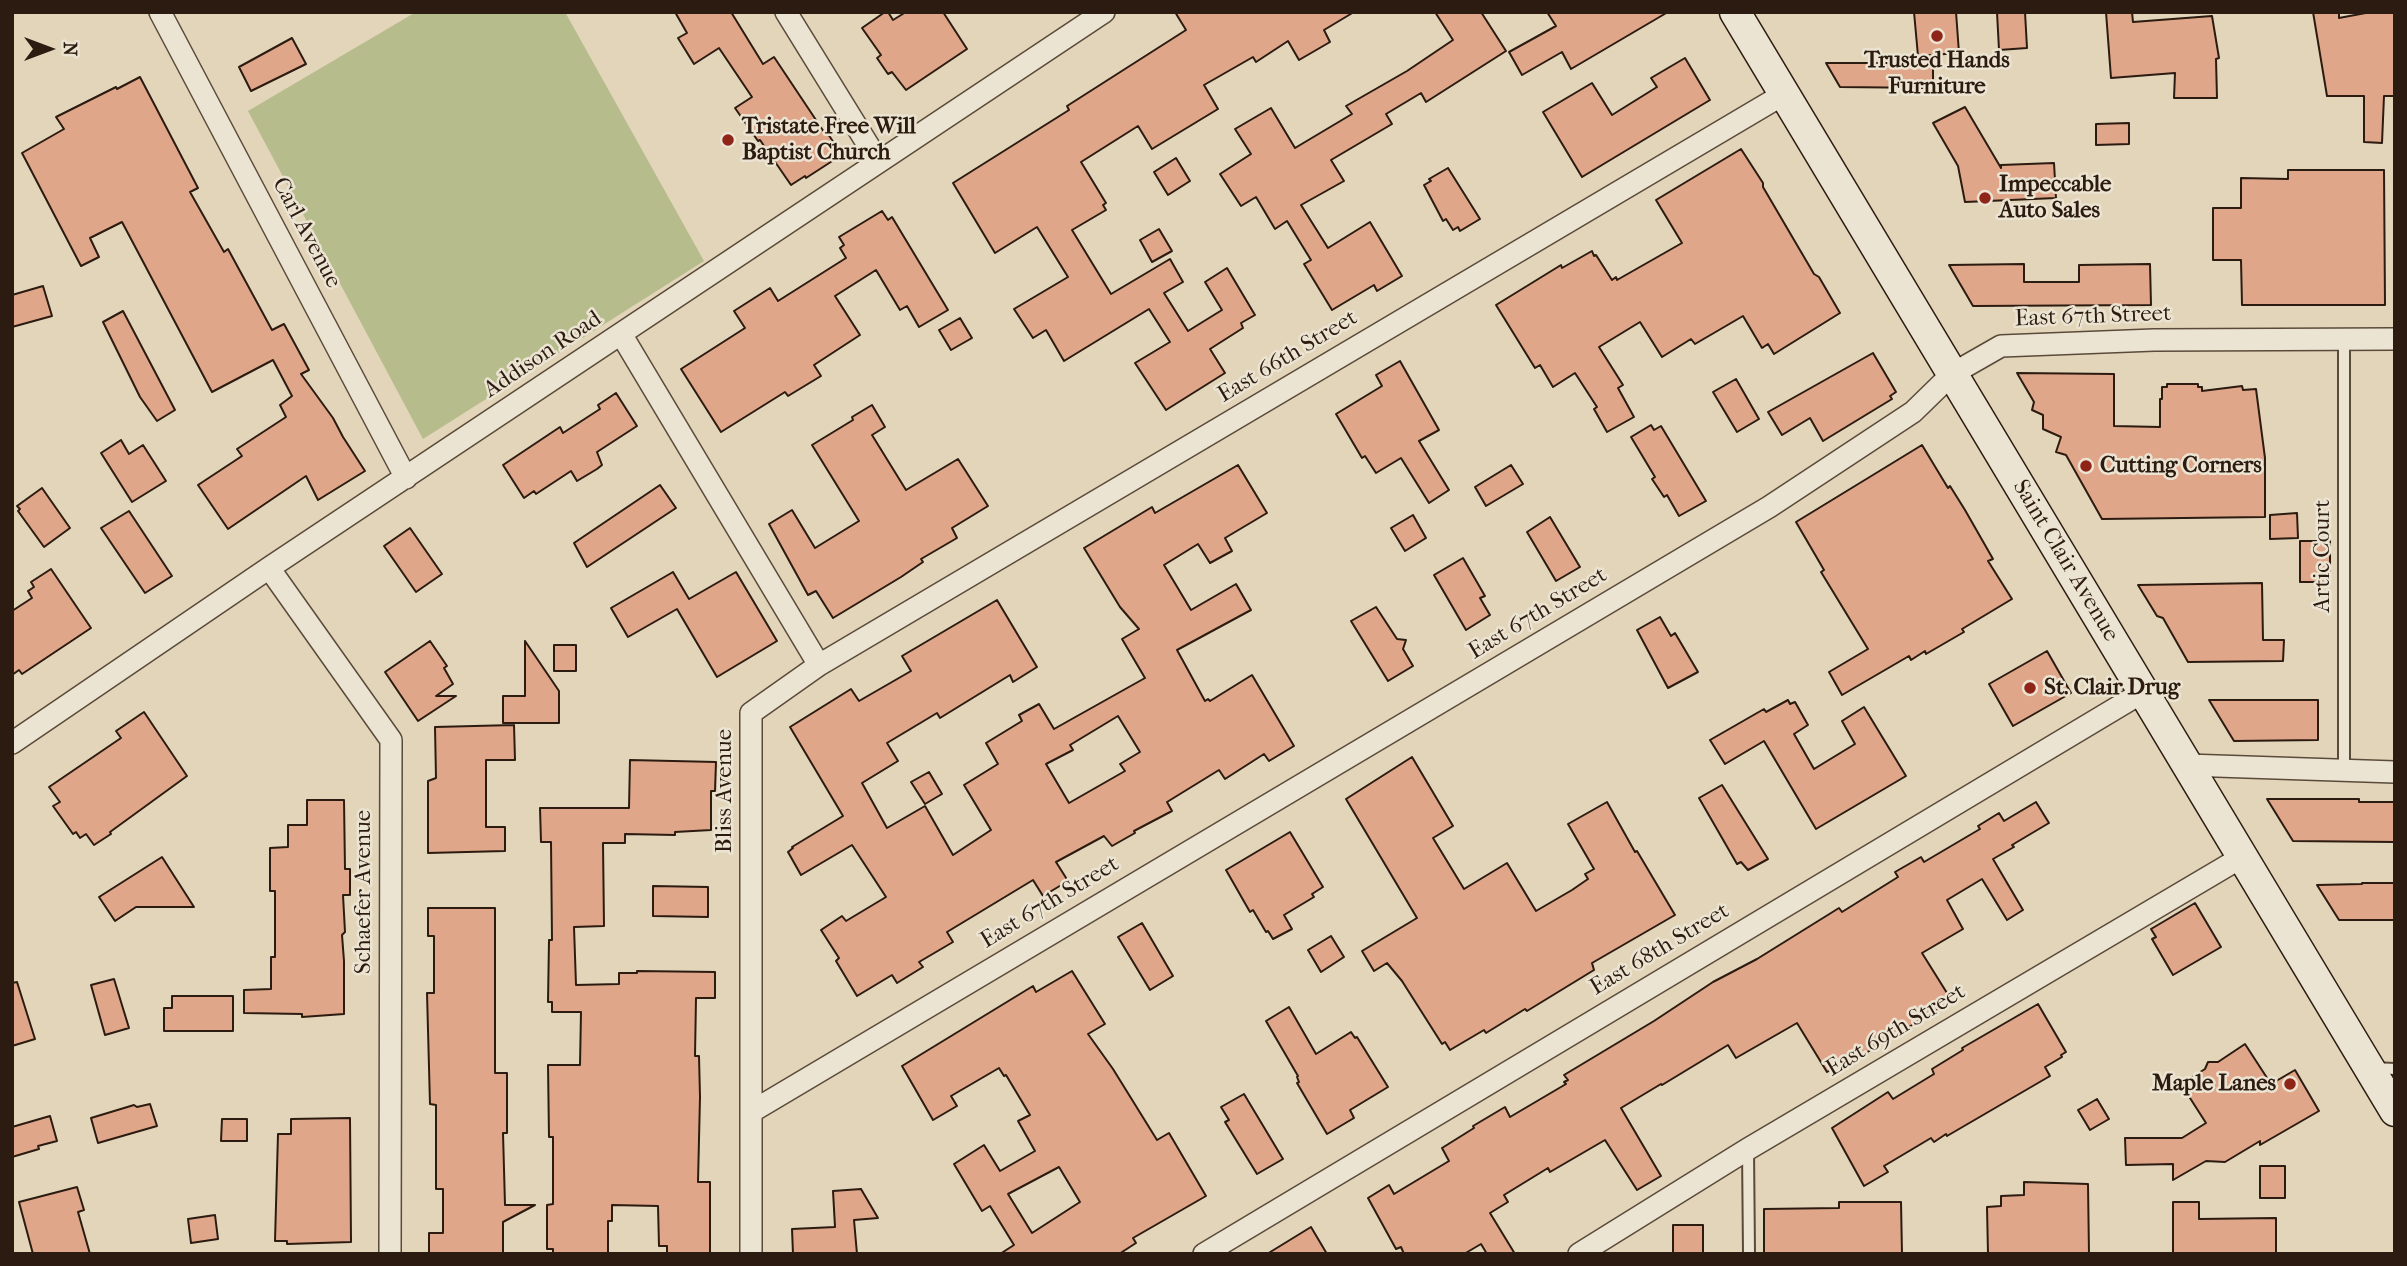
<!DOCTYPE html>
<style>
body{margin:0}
#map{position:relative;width:2407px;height:1266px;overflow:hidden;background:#e2d5b9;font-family:"IM FELL French Canon",serif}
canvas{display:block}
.frame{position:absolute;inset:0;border:14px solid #2c1b10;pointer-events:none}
.north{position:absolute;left:14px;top:14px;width:70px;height:70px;-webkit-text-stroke:5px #ece4d2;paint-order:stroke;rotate:90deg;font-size:19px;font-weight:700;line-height:28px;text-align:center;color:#2c1b10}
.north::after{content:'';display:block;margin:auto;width:24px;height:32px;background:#2c1b10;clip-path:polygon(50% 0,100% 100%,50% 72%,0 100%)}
</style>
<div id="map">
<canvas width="2407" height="1266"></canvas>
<div class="frame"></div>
<div class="north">N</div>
</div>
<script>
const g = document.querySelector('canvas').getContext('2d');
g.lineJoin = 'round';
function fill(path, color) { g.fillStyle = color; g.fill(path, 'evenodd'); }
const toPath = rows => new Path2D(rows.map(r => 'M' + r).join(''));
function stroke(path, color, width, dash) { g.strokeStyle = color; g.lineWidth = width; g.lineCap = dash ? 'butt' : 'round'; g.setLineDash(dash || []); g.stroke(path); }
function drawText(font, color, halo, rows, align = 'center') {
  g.font = font + ' "IM FELL French Canon",serif'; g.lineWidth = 5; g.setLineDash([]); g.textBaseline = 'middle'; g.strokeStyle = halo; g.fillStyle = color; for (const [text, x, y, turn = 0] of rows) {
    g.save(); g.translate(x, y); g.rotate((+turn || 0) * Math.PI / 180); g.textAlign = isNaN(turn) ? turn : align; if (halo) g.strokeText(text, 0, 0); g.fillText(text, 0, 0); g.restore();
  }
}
fill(toPath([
 [416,12,565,12,704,261,423,439,248,111]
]), '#b7bc8c');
const building = toPath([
 [675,12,731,12,763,64,774,57,824,132,826,131,840,152,838,153,840,156,806,178,805,176,791,185,760,140,758,141,735,108,752,97,719,48,694,64,678,38,687,33,675,12],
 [885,12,888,12,893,20,906,12,943,12,967,49,906,90,892,72,888,74,877,58,881,55,862,28,885,12],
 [1175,12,1354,12,1324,30,1330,42,1299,60,1288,41,1256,62,1253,57,1204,85,1218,109,1152,149,1138,126,1081,162,1106,203,1103,205,1106,210,1072,230,1111,294,1170,259,1183,282,1164,293,1188,331,1222,310,1205,282,1227,268,1255,315,1241,323,1243,328,1210,349,1225,373,1166,410,1135,363,1170,342,1149,309,1064,361,1046,330,1033,338,1014,309,1068,277,1037,227,995,253,953,183,1069,110,1067,106,1186,30,1175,12],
 [1435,12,1481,12,1506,51,1426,102,1421,93,1386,114,1392,124,1331,160,1344,181,1301,205,1328,248,1370,222,1402,276,1377,291,1374,285,1332,310,1304,264,1311,260,1287,221,1275,229,1256,197,1241,206,1220,174,1251,154,1235,129,1271,108,1295,148,1352,114,1346,106,1407,71,1453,40,1435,12],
 [1547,12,1668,12,1571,69,1562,52,1522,75,1509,52,1556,26,1547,12],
 [1914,12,1956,12,1959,53,1918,56,1914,12],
 [1997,12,2025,12,2027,48,1999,50,1997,12],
 [2106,12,2132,12,2133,22,2212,16,2219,58,2216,59,2217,98,2174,98,2175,73,2111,78,2106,12],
 [2313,12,2339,12,2339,18,2371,12,2395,12,2395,96,2384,96,2382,143,2364,142,2364,96,2327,96,2313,12],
 [292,38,306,64,251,91,239,67,292,38],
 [1685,58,1710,100,1582,177,1543,112,1592,83,1612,115,1657,87,1651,78,1685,58],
 [1826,63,1933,63,1933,88,1840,87,1826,63],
 [140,77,198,188,190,192,224,252,228,249,272,330,284,324,309,370,301,374,333,418,343,437,365,471,318,500,306,476,228,529,198,485,242,456,237,449,286,417,280,405,292,396,273,360,212,392,122,222,90,238,99,257,81,266,22,153,64,129,56,117,116,87,117,89,140,77],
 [1965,107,2001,168,2001,165,2054,163,2056,198,1965,202,1958,166,1933,123,1965,107],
 [2129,123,2129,144,2096,145,2096,124,2129,123],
 [1741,149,1763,183,1763,187,1814,274,1819,277,1840,313,1774,354,1768,344,1762,348,1743,316,1695,344,1691,339,1662,357,1640,322,1599,347,1623,385,1618,388,1634,417,1607,432,1594,409,1597,407,1575,373,1553,387,1540,365,1535,368,1496,305,1561,265,1562,268,1592,251,1594,256,1596,255,1612,280,1616,277,1617,280,1682,243,1656,200,1741,149],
 [1176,158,1190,181,1168,195,1154,172,1176,158],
 [1448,168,1480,219,1460,231,1458,227,1453,230,1446,219,1443,221,1424,185,1431,181,1429,179,1448,168],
 [2288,170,2384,170,2385,305,2242,305,2241,260,2213,260,2213,208,2241,208,2241,178,2288,179,2288,170],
 [882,211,888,220,892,217,948,310,919,327,907,306,900,310,876,270,835,296,860,335,814,365,821,376,788,396,785,392,721,432,681,369,745,328,734,311,770,288,778,301,846,258,840,248,844,245,839,237,882,211],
 [1159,229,1172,251,1152,262,1140,240,1159,229],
 [2024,264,2024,282,2079,282,2079,265,2150,264,2151,305,1973,306,1949,265,2024,264],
 [43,286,52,316,12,327,12,295,43,286],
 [123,311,175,410,157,421,140,397,103,322,123,311],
 [960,318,972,338,951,350,939,330,960,318],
 [1873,353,1896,392,1890,396,1892,399,1823,441,1810,418,1782,435,1768,412,1873,353],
 [1400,361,1439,430,1419,441,1449,490,1429,503,1401,458,1376,473,1365,456,1362,458,1336,414,1382,386,1376,375,1400,361],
 [2017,373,2114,374,2114,426,2160,427,2160,399,2162,399,2162,387,2167,387,2167,384,2198,384,2198,387,2202,387,2202,391,2242,386,2243,390,2256,389,2265,458,2265,517,2102,519,2066,455,2056,452,2061,437,2043,429,2043,415,2032,410,2034,402,2017,373],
 [1736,379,1759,419,1737,432,1713,392,1736,379],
 [616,393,637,426,597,452,602,465,597,469,577,481,571,471,536,494,534,491,524,498,503,465,560,427,563,433,600,409,598,405,616,393],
 [872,405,885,427,872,435,906,490,958,459,988,506,952,528,957,538,921,559,923,562,901,577,833,618,816,591,808,595,769,524,792,510,815,548,859,521,812,445,853,420,852,417,872,405],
 [1651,425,1654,430,1661,426,1706,501,1679,516,1667,495,1664,497,1652,479,1655,477,1631,437,1651,425],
 [121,440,129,454,143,445,166,481,132,502,101,453,121,440],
 [1922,445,1948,488,1950,486,1965,510,1993,559,1988,561,2012,599,1962,629,1964,632,1926,654,1925,651,1911,660,1909,656,1842,695,1829,672,1868,649,1821,572,1824,570,1796,522,1922,445],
 [1238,465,1267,513,1225,538,1232,551,1210,563,1198,544,1164,565,1191,610,1236,584,1251,610,1177,650,1205,701,1208,699,1210,701,1252,675,1294,746,1269,761,1264,754,1225,779,1219,770,1167,802,1172,811,1134,831,1135,833,1112,846,1104,836,1056,862,1068,881,1043,896,1033,880,947,932,953,942,919,962,923,967,897,983,892,975,857,996,836,961,839,958,821,930,842,916,846,921,886,897,852,845,801,875,788,852,793,848,792,847,843,816,790,727,851,689,859,701,911,671,902,656,997,600,1037,667,1013,682,1010,675,940,718,937,713,887,743,898,761,862,783,887,828,925,806,953,855,991,830,964,785,998,764,986,743,1022,721,1019,715,1039,704,1054,729,1145,678,1122,639,1139,629,1120,607,1084,548,1152,507,1155,513,1238,465],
 [1118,716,1140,752,1120,764,1125,771,1069,803,1046,764,1073,750,1070,745,1118,716],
 [1511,465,1523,484,1486,506,1475,487,1511,465],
 [660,485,676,508,587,567,574,543,660,485],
 [42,488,70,528,44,547,18,511,20,509,17,506,42,488],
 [129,511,172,576,145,593,101,528,129,511],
 [2297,513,2298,538,2270,539,2270,515,2297,513],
 [1413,515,1426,538,1405,551,1391,528,1413,515],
 [1550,517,1580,567,1556,581,1527,532,1550,517],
 [410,528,442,574,416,592,384,546,410,528],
 [2300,541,2330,541,2330,582,2300,582,2300,541],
 [1463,558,1485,596,1480,598,1490,615,1466,630,1434,575,1463,558],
 [51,569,91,628,22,674,19,670,12,675,12,611,32,598,28,591,34,587,31,582,51,569],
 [673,572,689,599,736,572,777,641,717,677,677,609,628,637,611,608,673,572],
 [2262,583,2263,640,2284,640,2283,661,2188,662,2163,618,2157,616,2138,585,2262,583],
 [1376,607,1397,639,1406,640,1403,649,1413,666,1388,681,1351,621,1376,607],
 [1660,617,1671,636,1675,633,1698,672,1668,688,1637,630,1660,617],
 [430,641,447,666,444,668,453,684,436,696,456,696,418,721,385,672,430,641],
 [525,641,559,691,559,723,503,723,503,696,525,696,525,641],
 [554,645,576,645,576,671,554,671,554,645],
 [2047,651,2071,693,2013,726,1989,684,2047,651],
 [1788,700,1790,704,1795,702,1808,725,1794,734,1814,769,1855,744,1842,721,1864,707,1906,776,1816,829,1764,741,1725,764,1710,740,1764,709,1766,712,1788,700],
 [2209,700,2318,700,2318,740,2234,741,2209,700],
 [144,712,187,776,110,832,111,834,94,845,86,834,80,838,76,832,73,834,53,806,60,802,49,787,121,738,116,731,144,712],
 [514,725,515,760,486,760,486,827,505,827,505,851,428,853,428,781,436,778,435,727,514,725],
 [1412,757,1453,826,1433,838,1464,889,1507,863,1536,911,1572,890,1588,879,1585,874,1594,869,1568,824,1607,802,1635,852,1637,851,1675,915,1592,963,1594,970,1527,1011,1525,1009,1486,1033,1484,1030,1450,1050,1445,1042,1442,1044,1402,981,1387,963,1374,971,1362,951,1417,918,1346,799,1412,757],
 [630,760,716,762,715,791,711,791,711,830,675,832,675,835,625,834,625,843,603,843,604,926,574,927,576,985,619,984,619,973,637,973,637,971,715,972,715,998,696,998,695,1056,699,1056,700,1097,698,1182,710,1182,710,1253,667,1254,667,1246,659,1246,658,1206,612,1205,612,1221,608,1221,608,1254,553,1254,553,1249,547,1249,547,1205,553,1204,553,1137,549,1137,548,1065,580,1065,581,1012,552,1012,552,1002,548,1002,549,940,552,940,551,842,541,842,540,808,629,808,630,760],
 [929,772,942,794,925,804,911,782,929,772],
 [1722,785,1768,859,1748,870,1741,862,1737,864,1699,798,1722,785],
 [2267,799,2359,799,2359,802,2395,802,2395,842,2293,841,2267,799],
 [307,800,344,800,345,869,350,869,350,895,343,895,345,932,342,935,344,961,344,1014,302,1017,302,1014,244,1013,244,990,271,989,271,957,275,957,275,891,270,891,270,848,288,847,288,825,307,825,307,800],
 [2036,802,2049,823,2012,845,2014,847,1993,859,2023,910,2007,920,1982,879,1947,900,1963,929,1922,953,1952,1001,1841,1068,1839,1065,1827,1072,1797,1023,1736,1058,1728,1045,1662,1085,1661,1084,1621,1108,1661,1176,1637,1190,1605,1140,1550,1172,1548,1168,1504,1195,1508,1202,1490,1213,1515,1254,1487,1254,1481,1244,1464,1254,1404,1254,1401,1247,1396,1249,1368,1198,1389,1185,1394,1194,1449,1161,1442,1148,1474,1128,1473,1126,1505,1107,1510,1117,1566,1084,1564,1082,1568,1080,1564,1075,1654,1021,1713,982,1757,959,1839,908,1842,912,1898,877,1895,872,1921,857,1924,862,1980,829,1978,826,1999,813,2004,821,2036,802],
 [1290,832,1323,887,1312,894,1314,897,1284,915,1292,929,1273,939,1268,931,1266,932,1253,910,1250,912,1226,870,1290,832],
 [162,857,194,907,136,907,115,921,99,897,162,857],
 [2362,883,2395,883,2395,920,2339,920,2317,885,2362,884,2362,883],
 [653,886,708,887,708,917,653,916,653,886],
 [2195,903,2221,947,2173,975,2152,939,2156,937,2151,929,2195,903],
 [428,908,495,908,495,1073,507,1073,507,1133,503,1133,505,1205,535,1205,503,1222,503,1253,429,1254,429,1233,443,1233,443,1189,436,1189,436,1105,430,1104,427,993,434,993,434,936,428,936,428,908],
 [1142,923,1173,976,1150,990,1118,937,1142,923],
 [1331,936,1344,957,1321,972,1308,950,1331,936],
 [1072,971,1105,1024,1088,1034,1113,1069,1157,1140,1169,1133,1206,1196,1133,1238,1136,1243,1119,1254,1000,1254,1014,1245,990,1206,982,1211,954,1164,984,1145,1000,1171,1035,1151,1018,1121,1030,1115,1006,1075,1004,1076,999,1068,951,1096,957,1106,933,1120,902,1066,1033,986,1036,992,1072,971],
 [1059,1167,1080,1202,1032,1233,1008,1194,1059,1167],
 [114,979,129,1028,105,1035,91,985,114,979],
 [17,982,35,1039,12,1046,12,983,17,982],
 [172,996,233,996,233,1031,164,1031,164,1008,172,1008,172,996],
 [2038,1004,2066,1052,2061,1055,2062,1057,2045,1067,2050,1076,1947,1136,1946,1134,1934,1142,1931,1138,1884,1166,1888,1172,1864,1186,1832,1128,1888,1092,1893,1099,1934,1074,1932,1069,1963,1050,1962,1048,2038,1004],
 [1289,1007,1316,1054,1351,1032,1355,1038,1357,1037,1388,1087,1350,1110,1354,1118,1327,1134,1297,1083,1299,1082,1297,1077,1298,1076,1266,1021,1289,1007],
 [2245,1044,2271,1084,2295,1070,2319,1111,2260,1145,2260,1141,2225,1162,2206,1161,2173,1180,2173,1164,2126,1165,2125,1138,2182,1138,2206,1123,2181,1084,2205,1069,2208,1062,2218,1062,2245,1044],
 [1244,1094,1283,1159,1257,1174,1225,1122,1229,1120,1221,1107,1244,1094],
 [2097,1099,2109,1119,2090,1130,2078,1110,2097,1099],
 [150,1104,157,1126,98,1143,91,1118,134,1105,137,1107,150,1104],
 [50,1116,57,1141,38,1146,39,1149,12,1157,12,1127,50,1116],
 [350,1118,351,1242,287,1244,287,1241,275,1241,278,1134,291,1134,291,1119,350,1118],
 [222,1119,247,1119,247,1141,221,1141,222,1119],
 [2260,1166,2285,1166,2285,1198,2260,1198,2260,1166],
 [2024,1182,2088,1184,2089,1254,1988,1254,1987,1207,2001,1206,2001,1196,2024,1195,2024,1182],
 [77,1187,84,1210,78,1212,90,1254,33,1254,19,1202,77,1187],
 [861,1189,878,1218,854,1220,857,1254,793,1254,792,1229,835,1227,833,1191,861,1189],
 [1839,1202,1901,1202,1902,1254,1764,1254,1764,1209,1839,1208,1839,1202],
 [2173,1202,2199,1202,2199,1219,2276,1218,2276,1254,2173,1254,2173,1202],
 [215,1215,218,1239,191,1243,188,1219,215,1215],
 [1673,1225,1703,1225,1703,1254,1673,1254,1673,1225],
 [1311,1227,1327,1254,1267,1254,1311,1227]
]);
fill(building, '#e0a68a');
stroke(building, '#2c1b10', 2);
const service = toPath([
 [2344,339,2344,772],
 [2373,1068,2395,1069],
 [1748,1149,1749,1254]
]);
const minor = toPath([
 [160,12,406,478],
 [786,12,878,161],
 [621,334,819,665],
 [269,568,391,740,390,1254],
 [12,743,269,568,1104,12],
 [2187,765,2395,772],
 [751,1112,1769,507,1913,412,1952,374,2001,346,2154,340,2395,339],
 [751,1254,751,713,819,665,1784,94],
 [1204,1254,2143,692],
 [1579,1254,1748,1149,2242,857]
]);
const secondary = toPath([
 [1735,12,2395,1111]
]);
stroke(service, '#5a4a3a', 14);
stroke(minor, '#5a4a3a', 24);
stroke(secondary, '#2c1b10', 33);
stroke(service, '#ece4d2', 10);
stroke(minor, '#ece4d2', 21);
stroke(secondary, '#ece4d2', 30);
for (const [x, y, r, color] of [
 [1937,36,7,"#8f2418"],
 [728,140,7,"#8f2418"],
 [1985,198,7,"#8f2418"],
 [2086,466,7,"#8f2418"],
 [2030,688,7,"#8f2418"],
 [2290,1084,7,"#8f2418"]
]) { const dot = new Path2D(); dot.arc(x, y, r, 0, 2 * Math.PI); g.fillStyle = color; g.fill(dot); stroke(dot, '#ece4d2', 2.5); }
drawText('bold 23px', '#2c1b10', '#ece4d2', [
 ["Trusted Hands",1937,61,"center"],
 ["Furniture",1937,87,"center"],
 ["Tristate Free Will",742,127],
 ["Baptist Church",742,153],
 ["Impeccable",1999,185],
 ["Auto Sales",1999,211],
 ["Cutting Corners",2100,466],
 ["St. Clair Drug",2044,688],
 ["Maple Lanes",2276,1084,"right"]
], 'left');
drawText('23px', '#2c1b10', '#ece4d2', [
 ["Carl Avenue",306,233,62],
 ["East 67th Street",2093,317,-2],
 ["Addison Road",543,355,-34],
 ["East 66th Street",1288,357,-31],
 ["Artic Court",2323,556,-90],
 ["Saint Clair Avenue",2065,561,59],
 ["East 67th Street",1538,614,-31],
 ["Bliss Avenue",725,791,-90],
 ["Schaefer Avenue",364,892,-90],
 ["East 67th Street",1050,903,-31],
 ["East 68th Street",1660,950,-31],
 ["East 69th Street",1896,1031,-31]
]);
</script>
